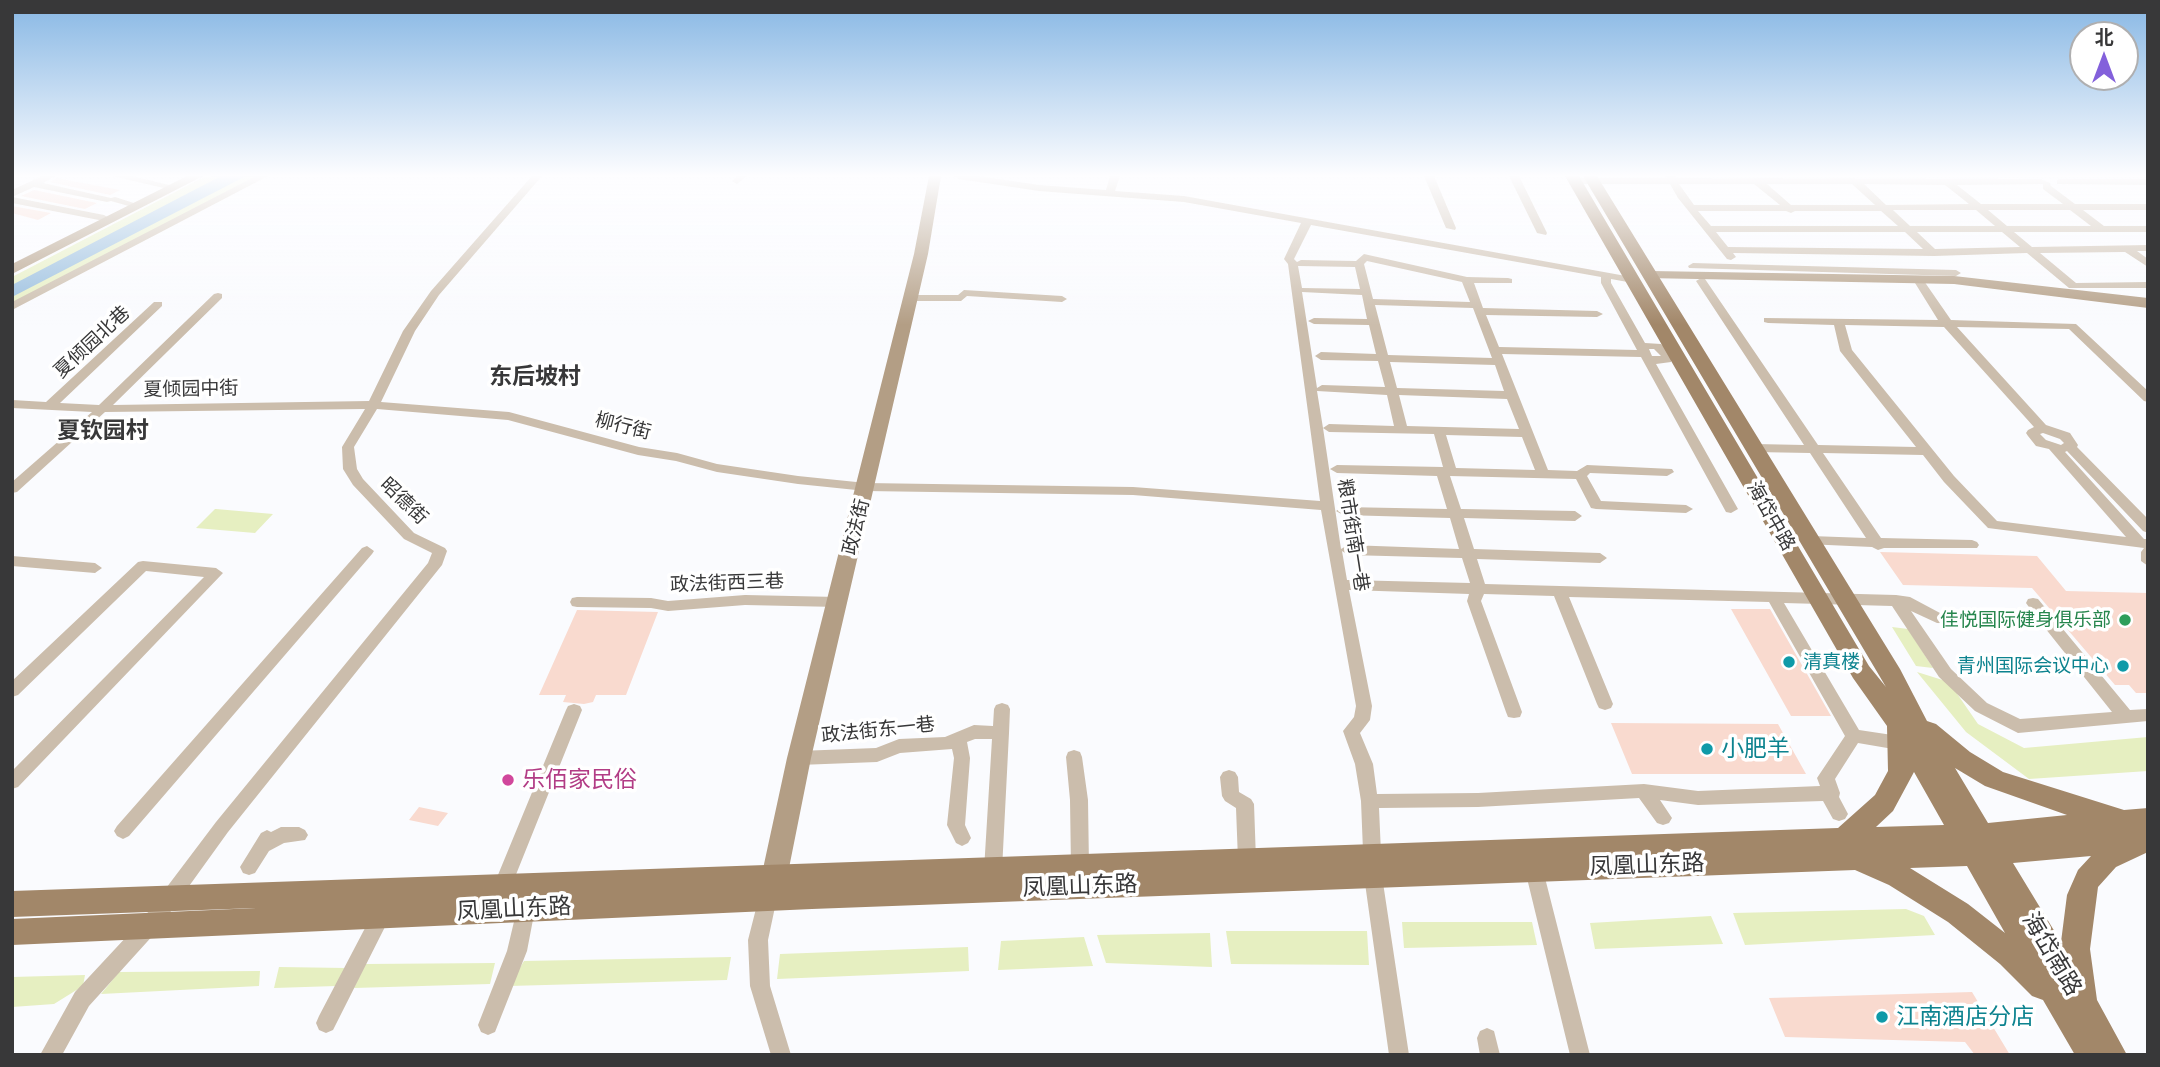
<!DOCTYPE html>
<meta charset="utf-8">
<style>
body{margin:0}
#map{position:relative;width:2160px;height:1067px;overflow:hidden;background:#fafbfe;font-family:"Golos Text","Noto Sans SC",sans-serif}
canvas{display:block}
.frame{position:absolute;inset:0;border:14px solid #383839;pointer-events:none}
.north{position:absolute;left:2069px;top:21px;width:70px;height:70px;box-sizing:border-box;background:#fff;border:2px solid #afafb0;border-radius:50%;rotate:0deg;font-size:19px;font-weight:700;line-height:28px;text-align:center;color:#383839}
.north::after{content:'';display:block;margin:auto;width:24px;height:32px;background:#8360db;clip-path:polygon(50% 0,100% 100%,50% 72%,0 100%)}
</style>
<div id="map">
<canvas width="2160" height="1067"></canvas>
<div class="frame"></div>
<div class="north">北</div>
</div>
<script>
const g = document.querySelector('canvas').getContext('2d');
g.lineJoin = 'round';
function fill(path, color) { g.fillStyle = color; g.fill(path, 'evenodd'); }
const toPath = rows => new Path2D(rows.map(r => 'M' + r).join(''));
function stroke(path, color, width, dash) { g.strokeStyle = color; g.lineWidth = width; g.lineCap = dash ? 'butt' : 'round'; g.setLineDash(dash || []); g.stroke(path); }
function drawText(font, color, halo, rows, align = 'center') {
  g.font = font + ' "Golos Text","Noto Sans SC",sans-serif'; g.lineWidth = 7; g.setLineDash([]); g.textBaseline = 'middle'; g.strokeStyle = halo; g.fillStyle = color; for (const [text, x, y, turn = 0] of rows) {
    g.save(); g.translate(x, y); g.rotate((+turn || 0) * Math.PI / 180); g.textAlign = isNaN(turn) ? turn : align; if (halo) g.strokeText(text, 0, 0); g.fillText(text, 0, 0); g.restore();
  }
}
fill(toPath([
 [259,176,12,305,12,277,204,177],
 [215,509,216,509,273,514,255,533,196,528],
 [1892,627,1908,629,1933,668,1916,666],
 [1917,672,1949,682,1978,724,2024,748,2148,737,2148,771,2029,779,1966,732],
 [1906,909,1924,916,1935,935,1745,945,1733,913],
 [1711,916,1723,944,1595,949,1590,923],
 [1402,922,1532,922,1537,945,1404,948],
 [1226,931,1367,931,1369,965,1231,964],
 [1210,933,1212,967,1106,963,1097,935],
 [1084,937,1093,966,998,970,1001,941],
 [968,947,969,971,777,979,780,954],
 [731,957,727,980,509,986,524,961],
 [495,963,490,984,354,988,365,964],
 [279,967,346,968,336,986,274,988],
 [260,971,259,986,101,994,119,972],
 [85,975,83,986,54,1004,12,1007,12,977]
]), '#e6efc1');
fill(toPath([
 [221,176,246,176,12,297,12,285]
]), '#95bcdd');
fill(toPath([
 [56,178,120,190,110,195,50,182],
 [34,190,97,203,85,209,21,196],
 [12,206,51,213,38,220,12,213],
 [1880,552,2037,556,2066,591,2148,593,2148,693,2136,693,2129,685,2115,685,2032,588,1903,585],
 [1731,609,1770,609,1831,716,1791,716],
 [577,610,658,612,626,695,596,695,593,702,584,704,563,702,566,695,539,695],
 [1611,723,1778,724,1806,774,1632,774],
 [419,807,448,813,438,826,409,820],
 [1972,992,2010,1055,1975,1055,1965,1042,1785,1037,1769,998]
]), '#f9dacf');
fill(toPath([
 [42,176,55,176,43,183,111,198,115,197,137,204,132,207,111,201,107,202,34,187,12,197,12,190,42,176],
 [112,176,132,176,173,186,168,189,112,176],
 [256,176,268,176,12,310,12,302,256,176],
 [532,176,542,176,439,295,415,331,381,402,509,412,639,447,677,453,717,464,798,476,866,483,1133,487,1320,501,1288,264,1284,259,1301,223,1184,202,1039,191,959,179,954,176,978,176,1039,185,1106,190,1110,176,1120,176,1115,191,1184,196,1637,278,1638,280,1633,283,1611,279,1611,283,1645,343,1661,344,1673,355,1671,362,1656,364,1738,509,1731,513,1726,512,1641,357,1502,354,1548,470,1577,471,1587,465,1672,469,1674,472,1667,476,1590,473,1587,476,1601,501,1686,505,1693,509,1686,513,1596,509,1591,508,1576,479,1450,476,1461,509,1575,511,1582,516,1575,521,1464,518,1474,549,1600,553,1607,558,1600,563,1477,559,1485,584,1896,595,1910,597,1940,613,2036,617,2026,603,2028,599,2033,598,2038,599,2130,710,2148,709,2148,721,2018,733,1975,711,1939,677,1892,606,1784,603,1859,730,1899,736,1905,738,1907,743,1905,748,1899,750,1858,743,1835,779,1840,793,1839,797,1848,814,1845,819,1839,821,1833,819,1823,801,1698,805,1660,800,1672,818,1669,823,1663,825,1657,823,1639,798,1478,807,1379,808,1382,876,1409,1055,1389,1055,1364,876,1361,801,1355,764,1343,731,1354,717,1356,706,1321,510,1133,495,866,491,798,484,717,472,676,461,638,455,508,420,377,409,354,447,357,469,363,479,414,533,445,548,447,551,442,565,228,832,156,932,89,1006,62,1055,40,1055,75,992,142,920,216,822,428,563,432,553,404,539,353,485,343,469,342,447,365,409,105,412,17,492,12,493,12,482,92,412,12,408,12,400,46,402,154,302,162,302,162,306,60,403,99,405,214,294,218,293,222,294,222,298,113,405,369,401,403,331,431,291,532,176],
 [1311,225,1601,277,1601,283,1637,350,1499,347,1486,315,1597,317,1603,314,1597,311,1483,308,1474,283,1512,283,1512,279,1508,278,1467,277,1364,254,1356,261,1301,260,1297,262,1294,259,1311,225],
 [1367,261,1462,282,1470,302,1373,299,1364,264,1367,261],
 [1298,266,1355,267,1360,289,1302,288,1298,266],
 [1302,292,1362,295,1367,319,1314,318,1308,321,1314,324,1369,325,1376,354,1321,352,1315,356,1321,360,1378,361,1385,387,1322,385,1317,388,1302,292],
 [1375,305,1473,308,1492,358,1388,355,1375,305],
 [1649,349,1654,349,1661,356,1652,356,1649,349],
 [1390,362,1495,365,1504,391,1397,388,1390,362],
 [1317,391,1387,395,1394,426,1329,424,1323,428,1317,391],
 [1399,395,1507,399,1519,429,1407,426,1399,395],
 [1323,428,1329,432,1434,434,1443,467,1337,465,1330,469,1337,473,1437,476,1447,509,1343,507,1336,511,1343,515,1450,518,1459,549,1348,545,1341,549,1323,428],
 [1446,435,1522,437,1535,470,1456,468,1446,435],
 [1342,551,1348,555,1462,558,1470,583,1347,580,1342,551],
 [1349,590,1469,594,1467,601,1506,712,1508,717,1514,718,1520,717,1522,712,1481,601,1484,594,1554,596,1597,704,1599,708,1605,710,1611,708,1613,704,1569,597,1769,602,1845,736,1817,778,1820,786,1698,791,1644,784,1478,793,1377,794,1373,764,1360,733,1370,720,1372,706,1349,590],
 [1911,611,1937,623,2045,628,2112,712,2020,719,1987,703,1951,669,1911,611],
 [737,176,747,176,737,184,732,181,737,176],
 [1424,176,1434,176,1456,228,1455,230,1446,228,1424,176],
 [1509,176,1519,176,1547,233,1546,235,1537,233,1509,176],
 [1665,176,1675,176,1676,178,2041,179,2050,183,2051,186,2075,204,2148,204,2148,210,2083,210,2104,226,2148,226,2148,232,2014,232,2032,247,2148,245,2148,251,2137,251,2148,259,2148,267,2125,252,2040,253,2076,283,2148,282,2148,288,2069,288,2027,253,1934,256,1733,253,1736,257,1731,260,1727,259,1678,198,1670,184,1575,184,1570,181,1575,178,1667,178,1665,176],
 [1679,184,1754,184,1780,205,1694,205,1679,184],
 [1767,184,1852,184,1875,205,1791,205,1767,184],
 [1864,184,1945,185,1969,204,1886,205,1864,184],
 [2043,184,2043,189,2063,204,1981,204,1957,185,2043,184],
 [1893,210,1976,210,1995,226,1910,226,1893,210],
 [1988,210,2070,210,2091,226,2007,226,1988,210],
 [1698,211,1786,211,1791,213,1795,211,1881,211,1898,226,1711,226,1698,211],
 [1716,232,1905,232,1923,249,1728,247,1716,232],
 [1917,232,2002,232,2020,247,1935,249,1917,232],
 [2060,179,2148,179,2148,185,2057,184,2057,180,2060,179],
 [12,197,104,215,109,218,104,221,12,203,12,197],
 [1693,263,1956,270,1961,273,1956,276,1689,268,1688,266,1693,263],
 [1701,278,1705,279,1818,445,1916,447,1840,351,1834,325,1768,323,1764,322,1764,318,1938,320,1915,283,1920,280,1924,281,1951,320,2076,324,2148,391,2148,402,2144,401,2069,329,1957,327,2046,425,2070,433,2078,445,2077,447,2148,519,2148,533,2143,531,2067,451,2065,452,2144,539,2148,539,2148,566,2141,561,2141,552,2144,548,1988,528,1944,482,1923,455,1823,453,1881,538,1972,540,1977,542,1979,545,1977,548,1884,548,1878,550,1872,547,1806,544,1804,541,1811,536,1866,538,1810,453,1755,452,1749,448,1755,444,1804,445,1696,281,1701,278],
 [1845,325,1944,327,2034,427,2028,430,2026,433,2028,436,2036,446,2049,449,2126,537,1997,521,1954,476,1852,350,1845,325],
 [2043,433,2060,439,2064,443,2061,445,2046,440,2040,434,2043,433],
 [964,290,1062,296,1067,299,1062,302,967,296,961,301,910,301,905,298,910,295,958,295,964,290],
 [367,546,374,551,372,554,129,836,123,839,117,836,114,831,117,826,362,548,367,546],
 [12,556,95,563,102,568,95,573,12,566,12,556],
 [143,561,216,568,223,573,18,787,12,789,12,771,204,577,146,571,18,695,12,697,12,681,138,562,143,561],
 [745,595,838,597,843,598,845,602,843,606,838,607,745,605,668,611,651,608,577,607,572,606,570,602,572,598,577,597,651,598,668,601,745,595],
 [1002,703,1008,705,1010,709,1009,733,1002,870,999,876,993,878,987,876,984,870,992,739,975,739,967,742,970,758,965,825,971,838,968,843,962,846,956,843,947,825,954,758,952,749,900,753,877,762,799,765,793,763,791,758,793,753,799,751,876,748,899,739,945,737,974,725,993,726,994,709,996,705,1002,703],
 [574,704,580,706,582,710,511,887,509,893,502,895,495,893,493,887,566,710,568,706,574,704],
 [1074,750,1080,752,1082,757,1088,800,1089,867,1086,873,1080,875,1074,873,1071,867,1070,800,1066,757,1068,752,1074,750],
 [1229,770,1235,772,1238,777,1239,792,1251,799,1254,804,1256,860,1253,866,1247,868,1241,866,1238,860,1236,808,1225,801,1222,796,1220,777,1223,772,1229,770],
 [281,827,299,827,305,830,308,835,305,840,284,843,269,851,255,873,249,875,243,873,240,867,261,833,267,830,271,832,281,827],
 [1534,862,1540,864,1543,870,1590,1055,1570,1055,1525,870,1528,864,1534,862],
 [769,885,776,887,778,893,768,940,770,986,791,1055,771,1055,750,986,748,940,760,893,762,887,769,885],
 [526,900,533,903,535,909,527,951,495,1032,488,1035,481,1032,478,1025,507,951,517,909,519,903,526,900],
 [382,906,389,909,391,915,333,1030,326,1033,319,1030,316,1023,319,1016,375,909,382,906],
 [1487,1028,1494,1031,1500,1055,1480,1055,1477,1038,1480,1031,1487,1028]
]), '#cbbdac');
fill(toPath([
 [187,176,203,176,12,274,12,264,187,176],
 [929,176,941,176,928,254,811,758,787,878,783,886,774,889,765,886,761,878,787,758,914,254,929,176],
 [1651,271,1954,276,2148,298,2148,308,1954,284,1646,278,1644,275,1651,271]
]), '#b39e85');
fill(toPath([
 [1565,176,1579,176,1869,666,1886,687,1583,176,1597,176,1900,669,1927,721,1936,724,1970,752,2003,772,2124,810,2148,808,2148,852,2116,867,2098,887,2090,949,2097,1000,2127,1055,2075,1055,2043,1000,2032,996,2000,964,1948,922,1889,885,1855,870,812,909,12,945,12,919,256,908,12,917,12,891,1838,828,1875,795,1888,771,1887,726,1853,678,1565,176],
 [1955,768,1985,786,2067,815,1988,823,1955,768],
 [1914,772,1944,825,1876,827,1893,811,1914,772],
 [2091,856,2078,870,2067,895,2061,942,2013,863,2091,856],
 [1967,866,2005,933,1968,904,1910,868,1967,866]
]), '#a28769');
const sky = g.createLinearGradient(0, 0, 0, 325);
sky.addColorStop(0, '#87b7e4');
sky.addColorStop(0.54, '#fdfdff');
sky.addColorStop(1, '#fdfdff00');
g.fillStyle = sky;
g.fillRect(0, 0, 2160, 325);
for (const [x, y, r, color] of [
 [2125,620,7,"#2e9e5b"],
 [1789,662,7,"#0f9aa8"],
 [2123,666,7,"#0f9aa8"],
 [1707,749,7,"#0f9aa8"],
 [508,780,7,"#d1479c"],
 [1882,1017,7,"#0f9aa8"]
]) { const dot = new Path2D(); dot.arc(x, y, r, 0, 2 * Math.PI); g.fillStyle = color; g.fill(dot); stroke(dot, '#fff', 2.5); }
drawText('19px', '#383839', '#fff', [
 ["夏倾园北巷",92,342,-43],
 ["夏倾园中街",191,389,-1],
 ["柳行街",623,426,14],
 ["昭德街",404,501,44],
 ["海岱中路",1771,516,60],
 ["政法街",856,527,-76],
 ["粮市街南一巷",1353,535,81],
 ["政法街西三巷",727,583,-2],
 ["政法街东一巷",878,730,-6]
]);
drawText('19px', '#27864d', '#fff', [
 ["佳悦国际健身俱乐部",2111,620]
], 'right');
drawText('19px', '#0d838f', '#fff', [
 ["清真楼",1803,662],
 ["青州国际会议中心",2109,666,"right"]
], 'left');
drawText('bold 23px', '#383839', '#fff', [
 ["东后坡村",535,377],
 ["夏钦园村",103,431]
]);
drawText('23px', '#0d838f', '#fff', [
 ["小肥羊",1721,749],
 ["江南酒店分店",1896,1017]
], 'left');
drawText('23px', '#b23c85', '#fff', [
 ["乐佰家民俗",522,780]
], 'left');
drawText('23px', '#383839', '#fff', [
 ["凤凰山东路",1647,865,-2],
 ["凤凰山东路",1080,886,-2],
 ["凤凰山东路",514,909,-3],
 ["海岱南路",2052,954,59]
]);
</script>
